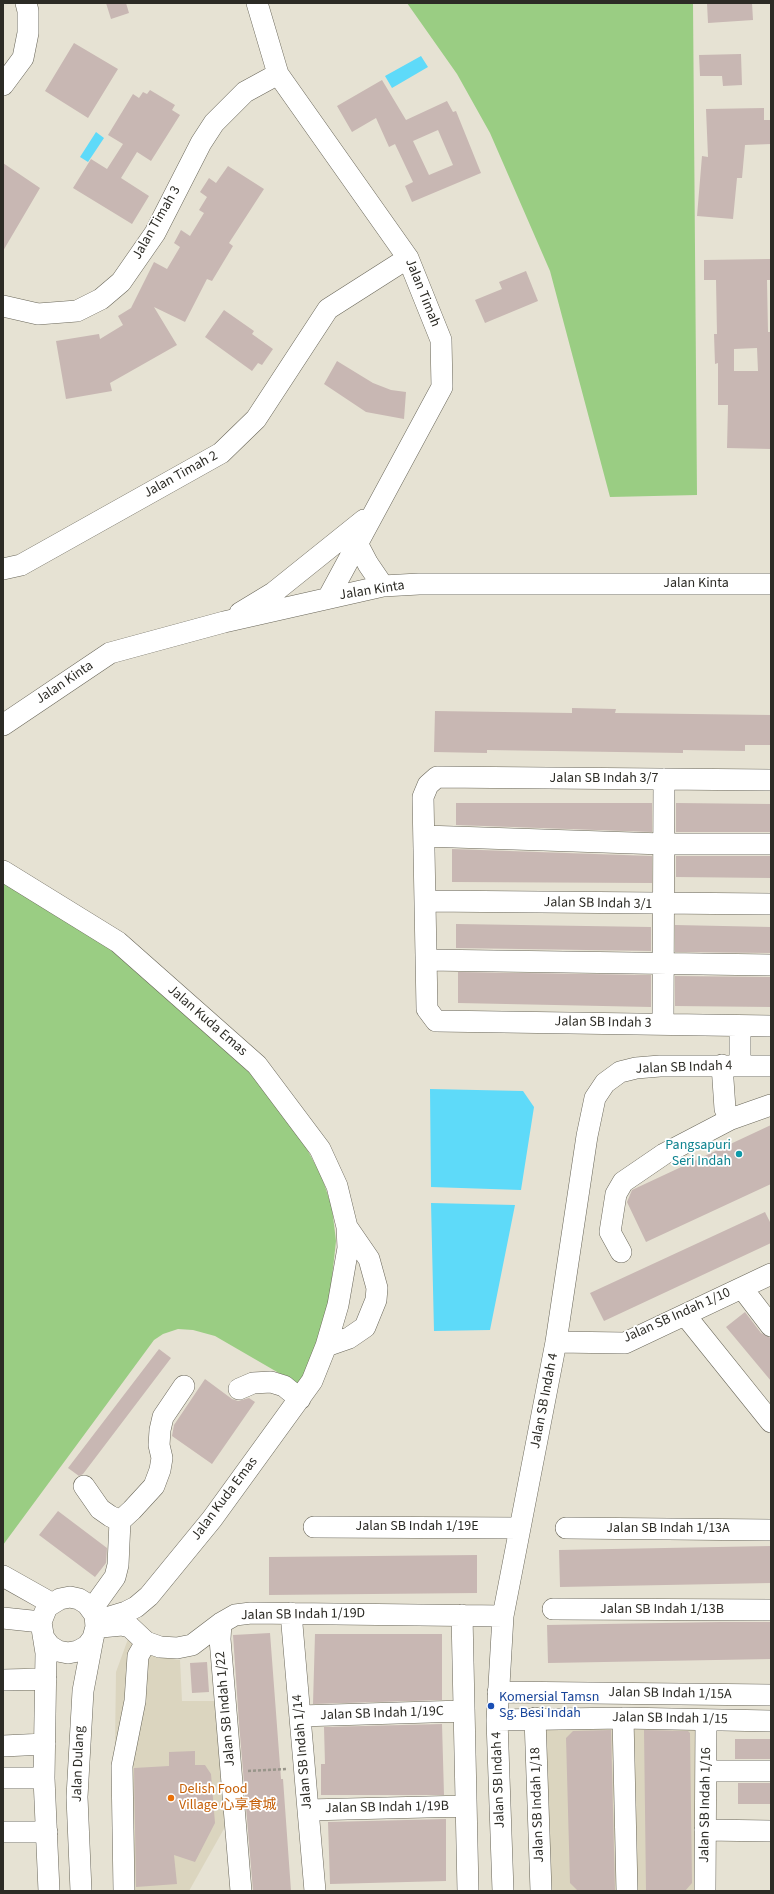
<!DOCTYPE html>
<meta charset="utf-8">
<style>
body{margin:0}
#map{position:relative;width:774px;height:1894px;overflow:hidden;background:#e6e2d3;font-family:"Source Sans 3",sans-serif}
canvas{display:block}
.frame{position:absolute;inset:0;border:4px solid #2c2b25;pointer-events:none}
</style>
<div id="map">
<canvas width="774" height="1894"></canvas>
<div class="frame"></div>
</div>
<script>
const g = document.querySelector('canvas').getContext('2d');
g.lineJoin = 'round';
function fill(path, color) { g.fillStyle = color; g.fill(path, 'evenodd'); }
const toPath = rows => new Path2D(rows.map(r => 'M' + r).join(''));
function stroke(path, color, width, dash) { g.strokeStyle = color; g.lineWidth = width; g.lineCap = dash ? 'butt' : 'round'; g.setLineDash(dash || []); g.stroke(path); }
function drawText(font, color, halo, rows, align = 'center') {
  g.font = font + ' "Source Sans 3","Noto Sans SC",sans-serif'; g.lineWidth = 3.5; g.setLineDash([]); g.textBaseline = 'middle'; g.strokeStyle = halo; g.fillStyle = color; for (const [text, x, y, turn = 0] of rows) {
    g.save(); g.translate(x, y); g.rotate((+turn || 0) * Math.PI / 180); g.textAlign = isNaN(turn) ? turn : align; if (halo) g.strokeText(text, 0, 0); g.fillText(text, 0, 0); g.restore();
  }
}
fill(toPath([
 [128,1639,152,1656,180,1660,182,1701,215,1701,225,1827,189,1891,113,1891,116,1672],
 [544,1726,698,1726,698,1891,550,1891]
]), '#dbd5bf');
fill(toPath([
 [407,3,693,3,697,495,610,497,550,271,490,133,457,74],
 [3,881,122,956,264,1086,302,1140,322,1177,332,1208,336,1241,328,1314,303,1387,215,1336,193,1330,178,1329,163,1334,154,1340,3,1545]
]), '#9acd83');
fill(toPath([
 [421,56,428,67,392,88,385,76],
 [96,132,104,138,88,162,80,157],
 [430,1089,523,1091,534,1107,521,1190,431,1187],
 [431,1203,515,1205,490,1330,434,1331]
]), '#5edaf9');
fill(toPath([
 [106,3,126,3,129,13,111,19],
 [707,3,752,3,753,20,708,23],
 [74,43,118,69,88,118,45,91],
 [741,54,742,85,723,86,722,76,700,76,699,55],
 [382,80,406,120,447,101,453,112,456,111,481,173,412,202,405,186,413,182,395,144,389,147,376,118,352,132,337,106],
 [438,130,453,165,429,175,413,141],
 [150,90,175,105,172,110,180,115,151,161,137,152,121,178,149,196,132,224,73,188,91,159,107,169,123,144,108,135,133,94,139,98,143,92,147,94],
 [764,108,764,120,771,120,771,144,745,145,742,178,737,178,733,219,697,216,702,156,708,157,706,109],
 [3,163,40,188,3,251],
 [228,166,264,189,229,243,233,246,212,281,207,279,185,322,154,307,177,345,110,383,112,391,66,399,56,341,99,334,100,339,123,325,118,316,131,308,154,262,167,269,180,247,174,243,181,230,190,236,204,213,199,210,207,197,200,192,209,178,216,183],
 [770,259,770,280,767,280,768,332,771,332,771,449,727,448,728,405,718,405,718,363,715,364,714,334,717,334,716,280,704,280,704,260],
 [757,348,758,371,734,371,734,349],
 [526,271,538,301,485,323,475,300,502,289,499,282],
 [224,310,254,331,252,334,273,349,262,365,258,363,252,371,205,337],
 [337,361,373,383,391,390,406,392,404,419,366,412,324,384],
 [572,708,616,709,615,713,771,715,771,745,745,745,745,751,683,750,683,753,487,750,487,753,434,752,435,711,572,713],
 [456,803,652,803,652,832,456,825],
 [676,803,771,804,771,832,676,832],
 [452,849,652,856,652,883,452,882],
 [676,856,771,856,771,878,676,877],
 [456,924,651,927,651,951,456,948],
 [675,925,771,927,771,953,675,952],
 [458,972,651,975,651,1007,458,1003],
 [675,976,771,977,771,1007,675,1006],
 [771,1125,771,1184,646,1242,627,1202,632,1190],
 [765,1212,771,1224,771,1243,604,1321,590,1293],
 [745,1312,761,1333,771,1338,771,1381,726,1327],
 [159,1349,171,1358,83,1474,79,1476,68,1468],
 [205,1379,232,1399,238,1401,249,1398,255,1402,212,1464,172,1436,174,1425],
 [58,1511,107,1548,106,1563,95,1577,39,1535],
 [771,1546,771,1583,560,1587,559,1550],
 [477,1555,477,1593,269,1595,269,1557],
 [720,1622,771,1622,771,1659,548,1663,547,1625],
 [270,1633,281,1779,283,1779,291,1891,253,1891,239,1723,233,1635],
 [315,1634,442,1634,442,1700,313,1704],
 [207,1662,209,1692,192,1693,190,1663],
 [442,1724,444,1795,321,1795,321,1764,325,1764,324,1727],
 [611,1730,615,1891,578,1891,570,1883,566,1738,573,1731],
 [644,1730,688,1731,690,1733,692,1883,685,1891,646,1891],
 [735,1739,771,1739,771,1759,735,1759],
 [195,1751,195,1765,205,1765,211,1774,215,1823,195,1862,174,1855,177,1884,136,1887,134,1768,169,1766,169,1752],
 [738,1783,771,1783,771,1804,738,1804],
 [446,1819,446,1881,330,1884,328,1822]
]), '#c8b7b3');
const minor = toPath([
 [257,3,278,74,408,258,441,340,442,387,328,598],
 [3,85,23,58,28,33,28,11,26,3],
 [3,306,38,314,77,311,101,299,121,282,155,233,201,143,214,123,245,92,278,74],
 [357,543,368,564,383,586],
 [3,569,21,565,221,453,256,419,328,309,408,258],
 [240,613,273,593,364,520],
 [3,725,110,653,224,622,383,586,419,584,771,584],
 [771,780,437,777,428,785,423,797,427,1009,436,1021,771,1026],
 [424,836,663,844,771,844],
 [3,871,118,942,257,1065,320,1149,337,1186,347,1227,348,1248,338,1305,326,1346,312,1381,212,1519,149,1596,136,1607,126,1612,96,1621],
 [425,901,771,904],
 [426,960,771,965],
 [663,1023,664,779],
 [722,1065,725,1109,731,1119,771,1105],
 [740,1066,740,1026],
 [621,1252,610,1232,616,1194,623,1182,664,1154,731,1119],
 [742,1288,771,1326],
 [685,1315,771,1422],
 [556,1342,625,1343,771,1274],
 [326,1346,349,1338,365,1327,376,1300,377,1288,369,1259,347,1227],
 [239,1389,253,1383,271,1382,284,1386,300,1399],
 [84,1486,100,1509,110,1516,120,1521,132,1510,154,1486,160,1470,162,1458,159,1445,160,1430,163,1417,184,1386],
 [314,1527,520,1528],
 [566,1528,771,1530],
 [3,1576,51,1603],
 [92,1609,115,1577,118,1565,120,1521],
 [553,1609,771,1610],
 [291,1613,315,1891],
 [462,1615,468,1891],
 [3,1618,41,1622],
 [221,1623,220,1639,241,1891],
 [101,1627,122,1625,130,1627,146,1642,160,1647,177,1648,192,1645,221,1623,235,1615,251,1613,503,1616],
 [44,1638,50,1646,58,1651,68,1653,78,1651,87,1646,93,1638,96,1627,95,1615,87,1604,79,1599,70,1597,60,1599,47,1607,41,1622,46,1653,44,1778,49,1891],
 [3,1680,46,1679],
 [498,1692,771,1695],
 [300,1716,463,1711],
 [535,1718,541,1891],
 [623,1718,627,1891],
 [497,1720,623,1718,771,1721],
 [3,1746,45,1744],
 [706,1771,771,1771],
 [3,1778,44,1778],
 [308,1810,466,1806],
 [705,1830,771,1831],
 [3,1832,47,1832],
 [81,1891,77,1797,83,1691,93,1638],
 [124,1891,122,1766,135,1701,138,1656,146,1642],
 [503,1891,497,1720,503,1616,556,1342,587,1136,595,1098,605,1083,620,1072,636,1068,660,1066,771,1066],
 [705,1891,706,1720]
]);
stroke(minor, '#696659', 22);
stroke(toPath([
 [248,1771,288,1769]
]), '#98958a', 2.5, [3, 2]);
stroke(minor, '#fff', 21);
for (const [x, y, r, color] of [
 [739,1154,4,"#0f9aa8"],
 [491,1706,4,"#1a4fb4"],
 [171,1798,4,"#e8710a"]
]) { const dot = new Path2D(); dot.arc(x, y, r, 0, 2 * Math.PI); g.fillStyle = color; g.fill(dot); stroke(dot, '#fff', 1.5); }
drawText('14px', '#2c2b25', '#fff', [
 ["Jalan Timah 3",157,223,-60],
 ["Jalan Timah",422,293,68],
 ["Jalan Timah 2",181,475,-29],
 ["Jalan Kinta",696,584],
 ["Jalan Kinta",372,591,-9],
 ["Jalan Kinta",65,683,-34],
 ["Jalan SB Indah 3/7",604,779],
 ["Jalan SB Indah 3/1",598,904,1],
 ["Jalan Kuda Emas",207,1021,41],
 ["Jalan SB Indah 3",603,1023,1],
 ["Jalan SB Indah 4",684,1068,-2],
 ["Jalan SB Indah 1/10",677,1316,-24],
 ["Jalan SB Indah 4",545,1401,-79],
 ["Jalan Kuda Emas",225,1499,-53],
 ["Jalan SB Indah 1/19E",417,1527],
 ["Jalan SB Indah 1/13A",668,1529],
 ["Jalan SB Indah 1/13B",662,1610],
 ["Jalan SB Indah 1/19D",303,1615,-1],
 ["Jalan SB Indah 1/15A",670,1694,1],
 ["Jalan SB Indah 1/22",226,1709,-95],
 ["Jalan SB Indah 1/19C",382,1714,-2],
 ["Jalan SB Indah 1/15",670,1719,1],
 ["Jalan SB Indah 1/14",303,1752,-95],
 ["Jalan Dulang",79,1764,-88],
 ["Jalan SB Indah 4",499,1780,-92],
 ["Jalan SB Indah 1/18",538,1805,-92],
 ["Jalan SB Indah 1/16",706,1805,-89],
 ["Jalan SB Indah 1/19B",387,1808,-1]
]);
drawText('14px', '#0d838f', '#fff', [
 ["Pangsapuri",731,1146],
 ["Seri Indah",731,1162]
], 'right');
drawText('14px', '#164399', '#fff', [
 ["Komersial Tamsn",499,1698],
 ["Sg. Besi Indah",499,1714]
], 'left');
drawText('14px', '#c56008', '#fff', [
 ["Delish Food",179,1790],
 ["Village 心享食城",179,1806]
], 'left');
</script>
